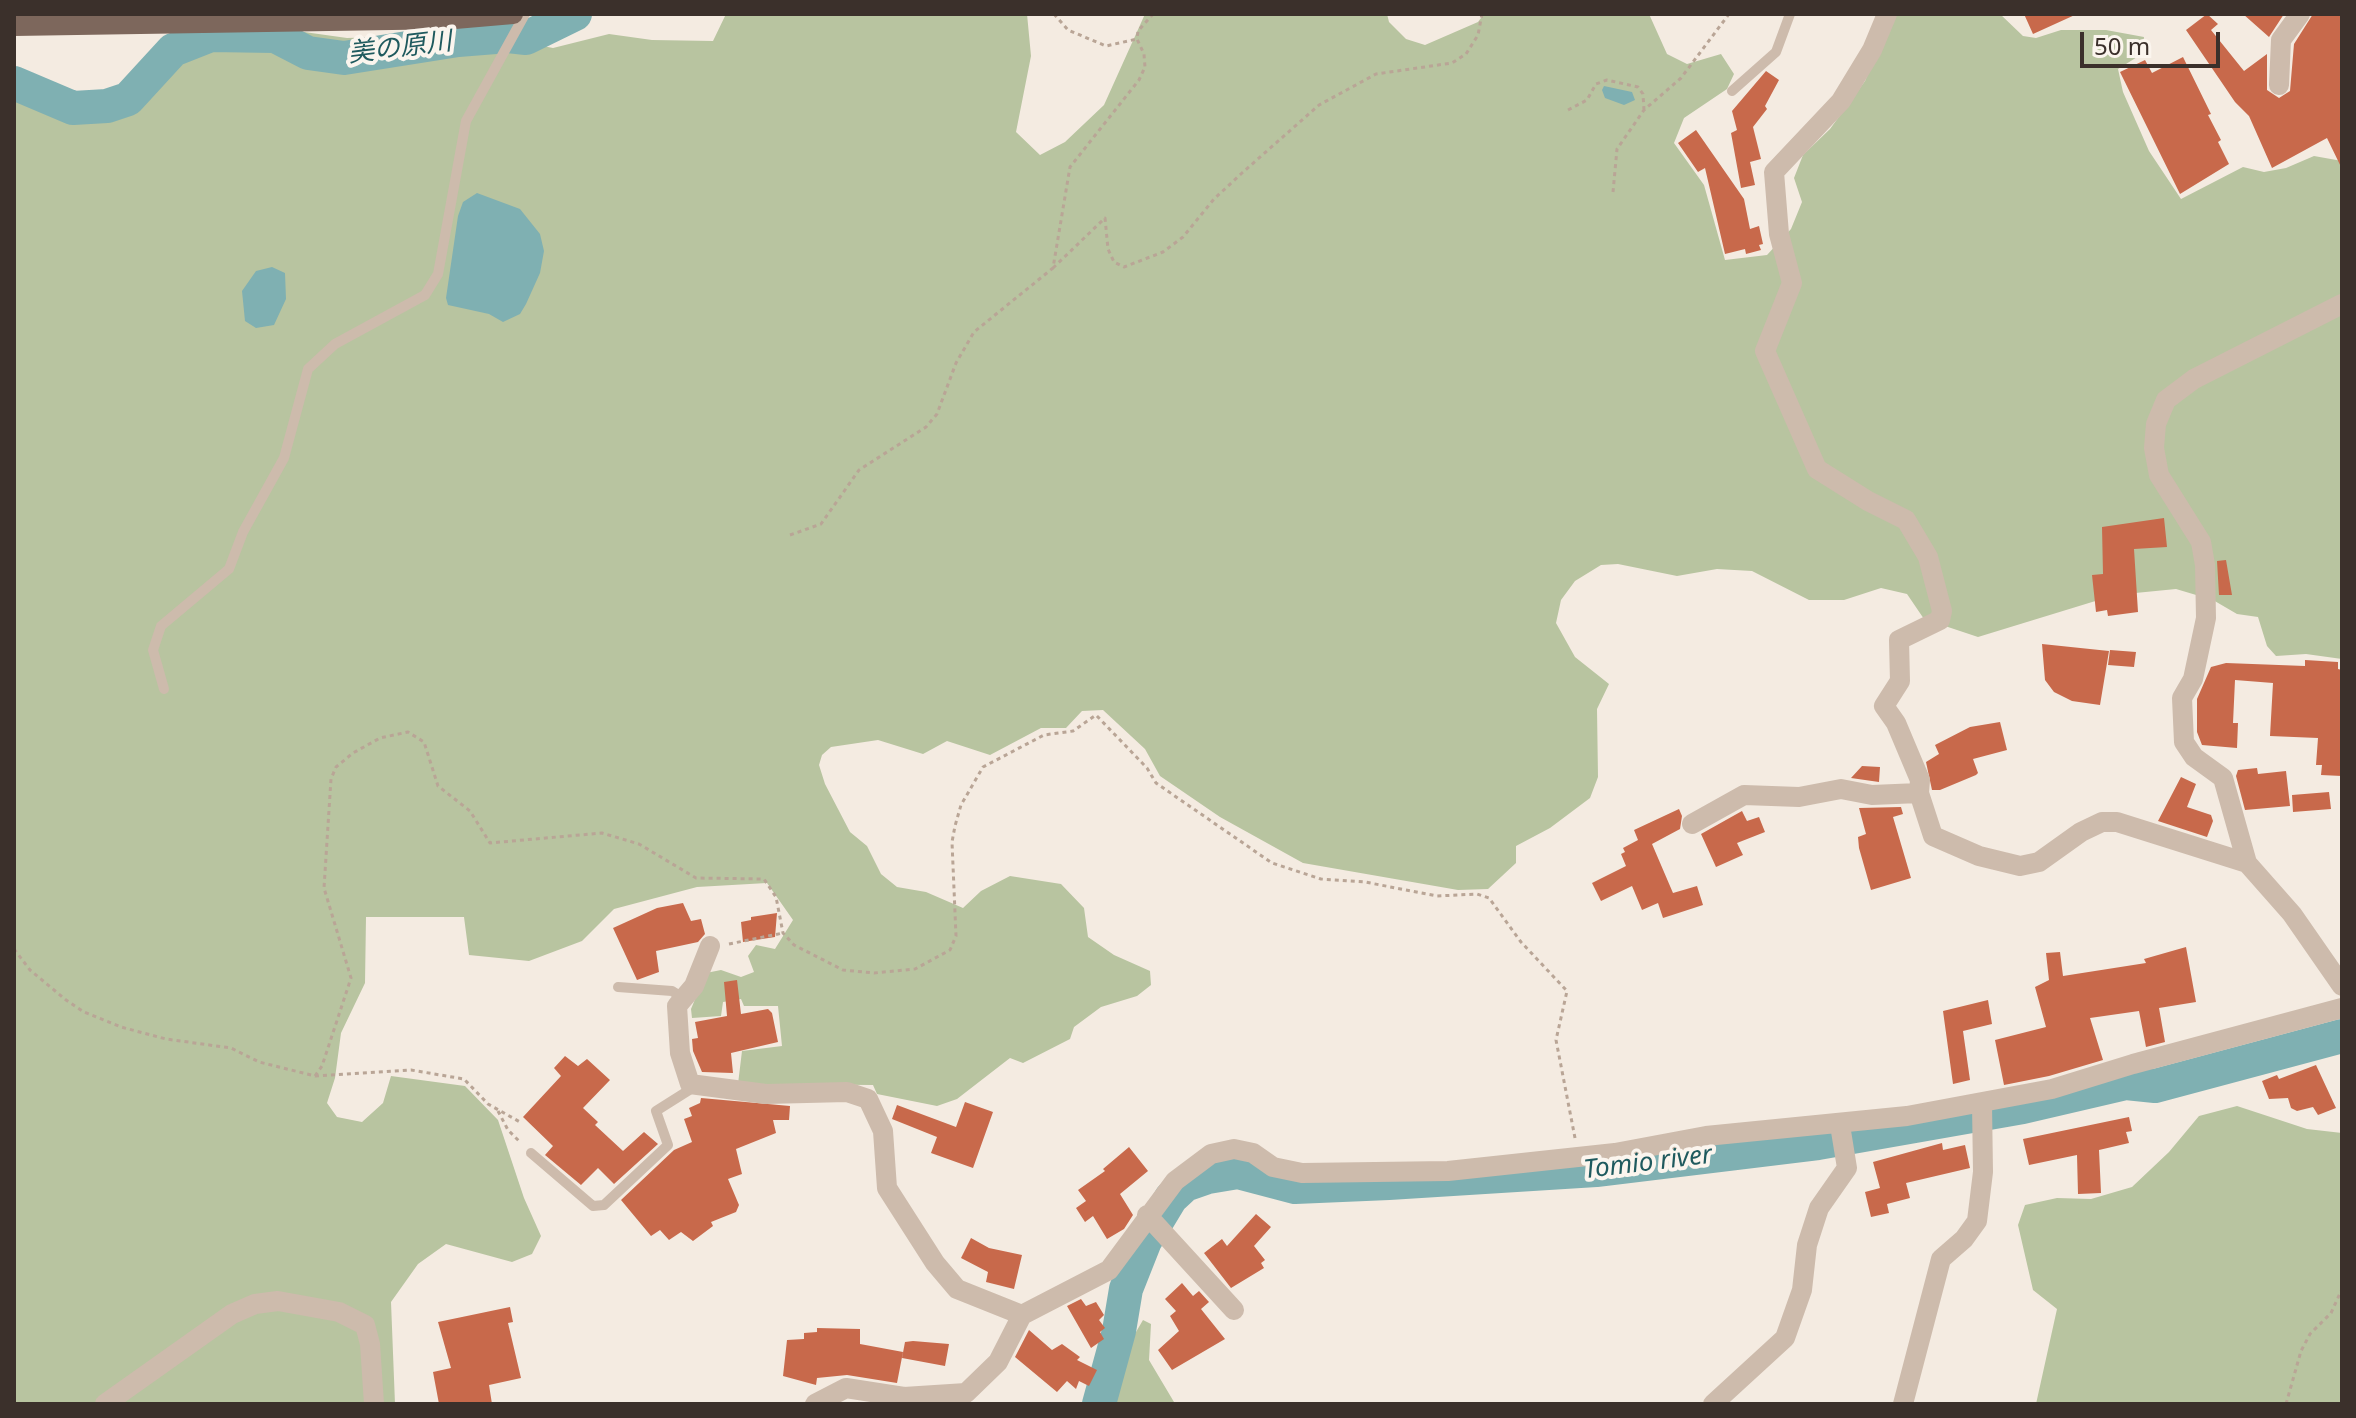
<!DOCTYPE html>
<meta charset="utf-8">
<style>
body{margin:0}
#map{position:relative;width:2356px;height:1418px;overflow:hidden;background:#f4ebe1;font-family:"Noto Sans",sans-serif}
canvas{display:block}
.frame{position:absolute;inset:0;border:16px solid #3b302b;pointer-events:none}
.scale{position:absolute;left:2080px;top:32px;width:140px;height:36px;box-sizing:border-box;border:4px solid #3b302b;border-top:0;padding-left:10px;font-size:24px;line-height:28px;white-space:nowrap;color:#3b302b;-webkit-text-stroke:6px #fbf5ee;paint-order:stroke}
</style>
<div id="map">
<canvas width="2356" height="1418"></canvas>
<div class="frame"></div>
<div class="scale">50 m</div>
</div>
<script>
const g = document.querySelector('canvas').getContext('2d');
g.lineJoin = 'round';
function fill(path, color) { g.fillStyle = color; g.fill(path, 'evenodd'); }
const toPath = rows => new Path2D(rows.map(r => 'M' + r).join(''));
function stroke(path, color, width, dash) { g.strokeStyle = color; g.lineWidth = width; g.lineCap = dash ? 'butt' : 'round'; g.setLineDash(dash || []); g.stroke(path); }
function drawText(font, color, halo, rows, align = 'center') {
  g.font = font + ' "Noto Sans","Noto Sans JP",sans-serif'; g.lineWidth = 8; g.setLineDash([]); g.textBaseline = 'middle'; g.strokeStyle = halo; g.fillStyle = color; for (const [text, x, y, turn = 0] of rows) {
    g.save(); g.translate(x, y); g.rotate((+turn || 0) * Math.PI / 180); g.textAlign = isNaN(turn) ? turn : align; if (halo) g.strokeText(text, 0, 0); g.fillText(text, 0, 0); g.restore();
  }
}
fill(toPath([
 [726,14,1027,14,1031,56,1016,132,1040,155,1065,142,1104,105,1145,14,1387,14,1389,22,1406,39,1425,45,1478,22,1484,14,1649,14,1667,54,1687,64,1721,54,1734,74,1727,89,1684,118,1674,143,1704,185,1725,260,1767,255,1791,229,1802,202,1794,178,1803,155,1830,129,1865,81,1892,14,2000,14,2023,36,2036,38,2061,30,2106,30,2144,37,2142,54,2118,69,2123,92,2149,151,2181,199,2243,167,2264,172,2286,168,2314,156,2342,161,2342,659,2306,654,2276,656,2267,646,2258,617,2237,614,2213,600,2176,589,2115,595,1978,637,1924,619,1907,594,1881,588,1844,600,1809,600,1752,571,1717,569,1677,576,1618,564,1601,565,1575,581,1561,600,1556,623,1575,657,1609,684,1597,709,1598,777,1590,798,1550,828,1516,846,1516,863,1488,889,1458,890,1303,863,1220,817,1160,776,1145,749,1103,710,1082,711,1066,728,1041,728,990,755,947,741,923,754,878,740,831,747,822,755,819,765,825,784,850,832,867,846,881,874,897,887,926,892,963,908,981,891,1010,876,1061,884,1084,908,1088,937,1114,955,1150,971,1151,985,1137,996,1101,1007,1074,1027,1070,1039,1023,1063,1010,1058,957,1099,937,1106,877,1094,873,1085,738,1084,742,1051,782,1046,778,1006,744,1006,741,999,723,1002,721,1016,692,1018,691,1009,706,973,721,970,741,977,754,972,748,956,756,945,775,949,793,920,767,883,697,887,614,909,582,941,529,961,469,955,464,917,366,917,365,983,341,1033,335,1078,327,1103,337,1117,362,1122,383,1103,391,1076,465,1086,498,1120,524,1198,541,1236,532,1254,512,1262,446,1244,418,1264,391,1302,395,1404,14,1404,14,91,71,111,119,112,139,97,174,48,222,30,290,30,347,38,482,34,553,48,609,34,652,40,713,41],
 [2237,1106,2307,1129,2342,1133,2342,1404,2036,1404,2057,1309,2033,1290,2018,1225,2025,1205,2057,1198,2091,1199,2132,1187,2169,1152,2199,1116],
 [1143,1320,1151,1324,1149,1360,1174,1402,1180,1404,1114,1404,1122,1356]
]), '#b8c4a0');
fill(toPath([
 [1604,86,1632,92,1635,100,1624,105,1605,98,1602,90],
 [477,193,520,209,540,234,544,251,540,273,526,304,520,314,503,322,489,314,448,305,446,298,458,216,463,202],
 [272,267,285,273,286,299,274,325,256,328,245,321,242,291,256,271]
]), '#7fb0b2');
stroke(toPath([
 [14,83,73,108,107,106,128,99,173,50,211,35,275,36,308,53,344,58,458,40,508,36,526,38,575,14],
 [1099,1404,1119,1331,1126,1289,1145,1241,1171,1198,1185,1185,1208,1177,1238,1172,1295,1187,1389,1183,1596,1170,1818,1143,2023,1107,2126,1083,2155,1086,2342,1036]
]), '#7fb0b2', 34);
fill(toPath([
 [2024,14,2077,14,2033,34],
 [2207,14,2218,24,2211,30,2244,71,2267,54,2267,90,2279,98,2290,91,2294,44,2313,14,2342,14,2342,169,2327,138,2272,168,2249,116,2235,102,2186,30],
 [2243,14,2284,14,2269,37],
 [2183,57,2211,114,2208,115,2221,140,2218,142,2229,164,2180,194,2120,72,2145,60,2152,73],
 [1766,71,1779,80,1765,106,1767,109,1753,127,1761,159,1750,162,1755,185,1741,188,1731,133,1737,130,1732,111],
 [1696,130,1744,199,1750,229,1759,226,1763,244,1759,245,1761,250,1746,254,1745,249,1725,254,1705,168,1698,172,1678,143],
 [2164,518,2167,547,2134,549,2138,612,2108,616,2107,610,2096,612,2092,575,2103,574,2102,527],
 [2226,560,2232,595,2219,595,2217,561],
 [2042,644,2109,651,2100,705,2072,701,2054,692,2045,680],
 [2110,650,2136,652,2134,667,2108,665],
 [2305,660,2338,662,2338,669,2342,670,2342,776,2321,775,2322,765,2316,765,2318,738,2270,736,2273,683,2235,680,2233,723,2238,723,2237,748,2202,745,2197,732,2197,699,2211,667,2226,663,2305,666],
 [2000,722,2007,750,1973,759,1978,773,1976,775,1940,790,1932,790,1926,762,1939,754,1935,745,1970,727],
 [1862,766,1880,767,1879,782,1851,778],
 [2257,768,2258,774,2286,771,2290,806,2245,810,2236,776,2238,770],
 [2181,777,2196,784,2187,807,2211,815,2213,821,2207,837,2158,821],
 [2329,792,2331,809,2293,812,2292,795],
 [1901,807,1903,814,1893,817,1911,878,1871,890,1859,848,1858,837,1866,834,1859,808],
 [1679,809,1682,816,1680,829,1652,844,1673,893,1697,886,1703,905,1663,918,1658,903,1642,910,1632,886,1601,901,1592,883,1626,866,1621,854,1625,852,1623,848,1638,840,1634,830],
 [1742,811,1747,821,1759,817,1765,832,1737,843,1743,855,1716,867,1701,834],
 [683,903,691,921,701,919,705,934,698,942,656,951,659,972,637,980,613,928,657,908],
 [777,913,775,937,743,942,741,922,751,920,751,917],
 [2186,947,2196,1002,2159,1008,2165,1042,2146,1047,2139,1011,2090,1018,2103,1060,2049,1076,2004,1085,1995,1040,2046,1027,2035,987,2049,980,2046,953,2060,952,2063,976,2146,963,2144,959],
 [737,980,741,1014,768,1009,772,1013,778,1042,731,1053,733,1073,702,1072,693,1051,692,1039,698,1038,695,1022,727,1016,724,982],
 [1988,1000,1992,1024,1963,1031,1970,1080,1953,1084,1943,1011],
 [565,1056,578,1066,587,1059,610,1080,583,1108,598,1122,595,1125,623,1151,644,1132,658,1144,614,1184,598,1168,581,1185,545,1155,553,1146,523,1117,561,1076,554,1068],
 [2316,1065,2336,1108,2318,1115,2313,1107,2297,1111,2291,1108,2288,1098,2269,1099,2262,1081,2277,1075,2279,1079],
 [701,1098,790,1106,789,1120,773,1120,776,1133,736,1149,742,1174,728,1179,739,1205,736,1212,711,1222,713,1226,693,1241,681,1232,669,1240,660,1230,651,1236,621,1200,674,1150,692,1142,684,1119,692,1116,689,1108,700,1103],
 [965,1102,993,1112,973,1168,931,1153,937,1137,892,1119,897,1105,956,1127],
 [2129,1117,2132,1131,2126,1132,2129,1143,2099,1150,2101,1193,2078,1194,2077,1155,2029,1165,2023,1139],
 [1942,1143,1943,1150,1965,1145,1970,1168,1906,1183,1910,1198,1887,1204,1889,1213,1871,1217,1865,1192,1880,1188,1873,1162],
 [1129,1147,1148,1171,1120,1194,1133,1215,1124,1229,1107,1239,1093,1216,1085,1222,1076,1208,1086,1201,1078,1190,1105,1171,1103,1169],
 [1256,1214,1271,1227,1254,1246,1265,1260,1261,1263,1264,1268,1231,1288,1204,1253,1222,1239,1227,1246],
 [971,1238,989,1248,1022,1255,1014,1289,986,1282,988,1272,961,1258],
 [1182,1283,1193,1296,1199,1291,1209,1302,1201,1309,1225,1339,1172,1370,1158,1350,1179,1331,1170,1316,1176,1311,1165,1299],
 [1081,1299,1086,1306,1096,1302,1104,1315,1099,1320,1105,1328,1100,1332,1104,1339,1091,1348,1067,1306],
 [510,1307,513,1322,508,1323,521,1378,489,1385,492,1404,439,1404,433,1372,451,1368,438,1322],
 [817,1328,860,1329,860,1344,903,1352,897,1383,847,1375,817,1378,816,1385,783,1376,787,1340,804,1339,804,1333,817,1332],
 [1029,1330,1052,1350,1062,1344,1080,1357,1077,1360,1097,1370,1089,1386,1079,1381,1076,1389,1067,1381,1057,1392,1015,1357],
 [913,1341,949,1344,945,1366,902,1358,905,1342]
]), '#c8694b');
stroke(toPath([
 [1054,14,1068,30,1106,46,1137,39],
 [1568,110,1587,100,1596,84,1607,80,1638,87,1643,94,1644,110],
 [1613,192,1617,149,1644,110,1681,78,1729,14],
 [1053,268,1105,218,1108,249,1114,262,1124,267,1163,252,1183,237,1214,199,1242,173,1319,105,1376,74,1452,63,1466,54,1478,35,1482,14],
 [790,535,821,524,859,470,926,427,937,414,956,363,974,332,1053,268,1070,167,1139,80,1145,67,1144,54,1137,39,1138,31,1153,14],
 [729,944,783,933],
 [14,949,30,970,66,1000,84,1012,121,1027,166,1039,231,1048,259,1062,315,1076,411,1070,464,1079,488,1104,520,1122],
 [315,1076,322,1066,351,978,324,888,331,779,336,767,353,753,380,738,408,732,424,742,438,786,470,811,490,843,602,833,639,844,696,878,764,879,776,897,783,933,794,945,843,970,874,973,915,969,950,950,956,936,952,842,955,826,961,805,983,767,1044,735,1073,731,1096,715,1147,768,1156,783,1272,863,1321,879,1365,882,1437,896,1477,894,1489,898,1521,942,1567,991,1556,1040,1575,1138],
 [498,1111,508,1130,521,1143],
 [2286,1404,2301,1351,2310,1334,2331,1313,2342,1289]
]), '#b9a596', 3, [4, 4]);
stroke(toPath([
 [1732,91,1776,52,1790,14],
 [164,689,153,650,161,626,229,569,243,532,284,458,308,369,335,344,425,295,438,274,466,121,525,14],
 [618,987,672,991,683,998],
 [531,1153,593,1206,604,1205,668,1145,656,1111,694,1087]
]), '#cdbbac', 10);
stroke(toPath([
 [1887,14,1872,50,1841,101,1774,172,1779,234,1792,283,1765,351,1817,469,1868,501,1906,520,1928,557,1942,611,1940,620,1899,640,1900,681,1884,706,1896,723,1920,780,1919,793,1933,836,1979,856,2020,866,2039,862,2081,832,2102,822,2117,822,2247,863],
 [2279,85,2281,40,2300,14],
 [2342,304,2194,379,2166,400,2156,424,2154,448,2159,475,2201,542,2205,565,2206,618,2193,679,2182,698,2184,742,2194,757,2223,778,2247,863,2292,914,2342,986],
 [1692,824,1744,795,1799,797,1841,789,1872,795,1919,793],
 [710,946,694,986,677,1006,680,1053,690,1084,766,1094,847,1092,868,1099,883,1131,887,1188,935,1263,957,1289,1022,1315],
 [1147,1215,1234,1310],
 [105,1404,232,1314,255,1304,278,1301,339,1312,365,1325,370,1344,374,1404],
 [815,1404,846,1388,904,1397,966,1393,998,1362,1022,1315,1109,1270,1175,1181,1211,1154,1234,1149,1253,1153,1273,1167,1302,1173,1448,1171,1615,1153,1706,1136,1907,1116,2052,1089,2133,1064,2342,1008],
 [1713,1404,1785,1338,1802,1290,1807,1245,1819,1208,1847,1168,1840,1125],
 [1903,1404,1941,1259,1964,1239,1977,1221,1983,1172,1982,1104]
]), '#cdbbac', 20);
stroke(toPath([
 [14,26,455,19,513,14]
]), '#7d675c', 20);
drawText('italic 26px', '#1f5a5e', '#fbf5ee', [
 ["美の原川",400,48,-7],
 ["Tomio river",1648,1163,-7]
]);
</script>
